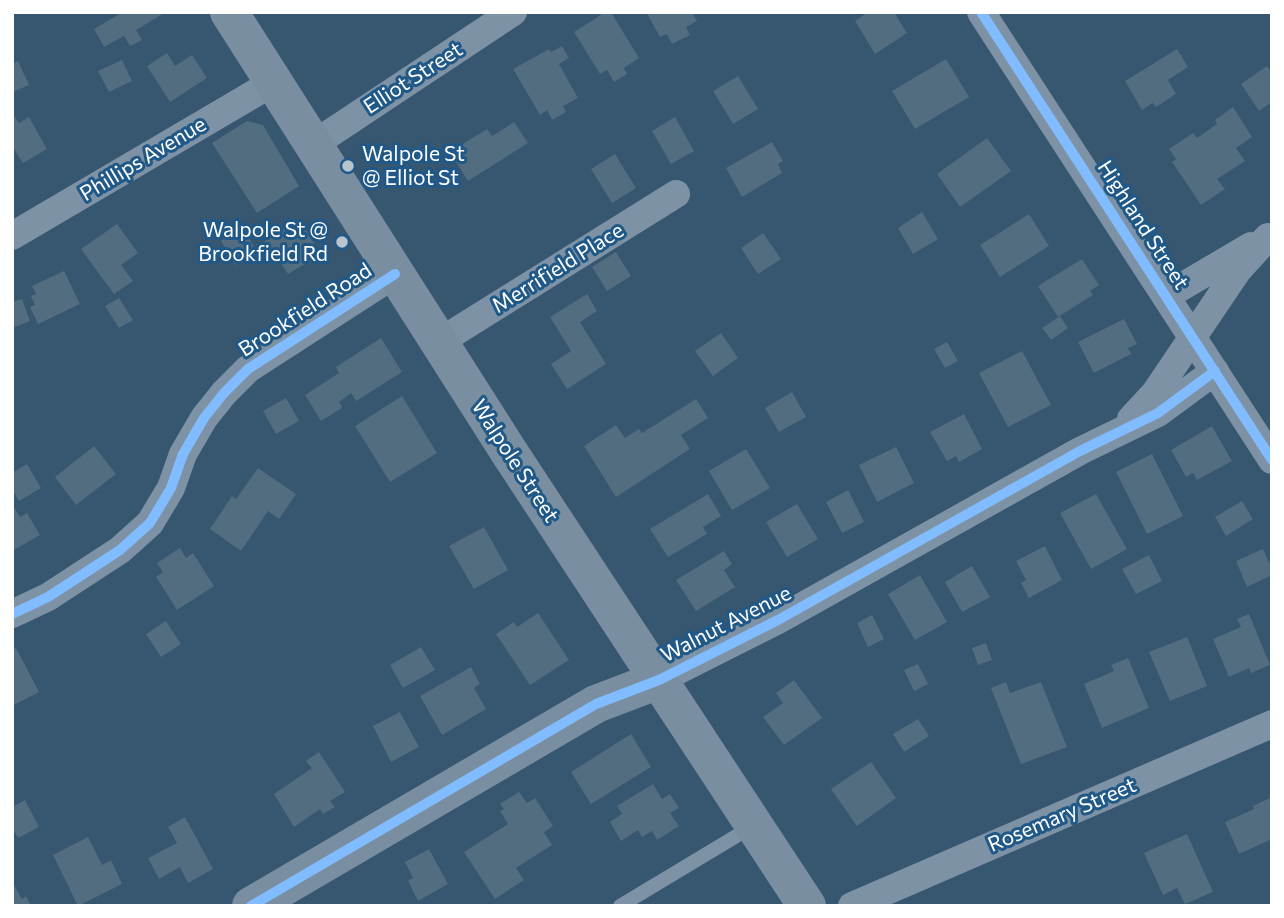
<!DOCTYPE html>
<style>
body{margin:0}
#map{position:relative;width:1284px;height:918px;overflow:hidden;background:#375670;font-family:Commissioner,sans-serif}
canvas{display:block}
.frame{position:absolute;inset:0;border:14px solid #fff;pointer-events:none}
</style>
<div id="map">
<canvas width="1284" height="918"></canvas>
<div class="frame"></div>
</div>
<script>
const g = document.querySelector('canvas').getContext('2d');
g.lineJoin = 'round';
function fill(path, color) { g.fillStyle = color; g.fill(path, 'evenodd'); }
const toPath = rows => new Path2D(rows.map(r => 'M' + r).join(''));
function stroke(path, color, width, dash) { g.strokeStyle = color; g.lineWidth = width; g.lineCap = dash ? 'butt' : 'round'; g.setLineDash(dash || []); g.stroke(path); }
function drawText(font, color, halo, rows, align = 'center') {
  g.font = font + ' Commissioner,sans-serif'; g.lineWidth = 6; g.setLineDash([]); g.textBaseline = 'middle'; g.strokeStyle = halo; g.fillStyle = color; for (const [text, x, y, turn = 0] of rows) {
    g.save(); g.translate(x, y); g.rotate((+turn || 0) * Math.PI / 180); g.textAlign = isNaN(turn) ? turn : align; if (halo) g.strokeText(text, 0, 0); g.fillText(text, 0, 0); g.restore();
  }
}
fill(toPath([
 [123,12,166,12,136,30,142,40,130,46,124,36,104,47,94,29],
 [599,12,611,12,639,58,624,68,627,74,614,82,607,70,600,74,574,32,601,15],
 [646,12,692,12,697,21,686,27,690,35,672,44,667,34,660,37],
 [868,12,894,12,907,33,875,54,855,21],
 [562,46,569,58,559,64,578,98,563,106,566,112,552,120,547,110,540,115,513,69,549,49,551,52],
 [1177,49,1188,67,1168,80,1176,94,1156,107,1153,103,1142,110,1125,81],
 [167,53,175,66,192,55,207,78,170,102,147,66],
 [946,59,969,97,915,129,892,91],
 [122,60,132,81,109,92,98,71],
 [18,61,29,85,13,92,12,64],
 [1267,66,1272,74,1272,102,1259,111,1241,84],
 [738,76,758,109,733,124,713,91],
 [1233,107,1252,137,1236,148,1245,161,1217,179,1225,189,1201,205,1172,162,1176,159,1169,149,1193,133,1197,138,1217,124,1215,120],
 [12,113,19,123,29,117,47,149,23,163,14,149,12,150],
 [675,117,694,151,671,164,652,131],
 [247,121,263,125,299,186,257,213,212,143],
 [514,122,528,143,468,181,450,152,487,129,492,136],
 [987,138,1011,171,960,207,937,174],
 [772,142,783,161,778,164,782,173,742,197,726,168],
 [615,154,636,188,612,203,591,169],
 [922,212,938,239,913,254,898,228],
 [1029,214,1049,246,1000,277,980,245],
 [117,224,138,253,121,265,133,281,114,294,81,249],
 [290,225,295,232,304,227,321,254,288,274,277,257,272,260,262,243],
 [243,228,257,252,235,265,221,241],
 [763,233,781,259,758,274,741,248],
 [616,252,631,276,607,291,592,267],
 [1082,259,1099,285,1090,291,1093,295,1058,317,1038,286],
 [64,271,80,304,38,324,30,307,35,305,31,296,36,294,32,286],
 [587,294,597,311,580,322,606,364,567,389,551,364,571,351,550,317],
 [119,298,133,320,119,328,105,306],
 [22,299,30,321,15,327,12,320,12,302],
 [1060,316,1068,328,1051,340,1042,328],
 [1124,319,1137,344,1128,348,1131,354,1094,373,1078,342],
 [721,333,738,358,713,376,695,351],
 [381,338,402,372,356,401,351,393,339,402,342,408,321,421,305,395,339,373,336,367],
 [947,342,958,361,945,368,934,349],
 [1022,351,1051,405,1008,427,979,373],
 [792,392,806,417,779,432,765,408],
 [402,396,437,453,390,482,355,426],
 [286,398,299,421,276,434,263,411],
 [696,399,708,418,681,435,690,449,616,497,584,446,616,425,625,438,639,429,642,433],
 [964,414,982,449,959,462,956,456,947,461,930,432],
 [1212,426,1232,461,1197,480,1193,473,1186,477,1171,450],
 [94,446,116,474,76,505,55,477],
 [896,447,914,483,877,502,859,465],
 [746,449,770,488,732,510,709,471],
 [1152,454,1183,516,1147,534,1116,472],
 [27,464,41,488,19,501,12,489,12,473],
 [258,468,296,494,279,519,268,511,241,551,210,529,232,496,236,499],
 [848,490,864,522,842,533,826,502],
 [708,494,721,516,703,527,707,534,668,557,650,529],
 [1096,494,1127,549,1091,569,1060,513],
 [1242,501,1253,519,1226,536,1215,517],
 [12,504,20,517,27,513,40,535,12,551],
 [797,504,818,539,787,557,766,522],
 [484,527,508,570,474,589,449,546],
 [1045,546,1062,580,1029,598,1021,583,1026,580,1016,561],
 [180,548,186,558,193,553,214,586,177,610,156,577,163,572,157,563],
 [1263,549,1272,569,1272,575,1247,587,1236,561],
 [724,551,732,564,724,570,735,587,696,611,676,580],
 [1149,555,1162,581,1136,594,1122,569],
 [972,566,990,597,962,612,945,582],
 [920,575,947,622,915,640,888,594],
 [538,613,569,660,530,685,496,634,514,622,517,627],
 [1249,614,1270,665,1251,673,1249,668,1229,677,1213,639,1241,627,1237,619],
 [872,615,884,639,868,647,857,623],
 [166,621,181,644,161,657,146,634],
 [1187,637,1207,686,1170,701,1149,652],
 [986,643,992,660,978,665,972,648],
 [421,647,435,670,403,688,390,665],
 [16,648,39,692,12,706,12,650],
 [1128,658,1149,708,1102,728,1084,684,1114,671,1111,665],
 [918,664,928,684,914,691,904,670],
 [471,667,480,684,474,688,486,709,442,735,420,696],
 [794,680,822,718,784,745,763,717,783,703,776,693],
 [1006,682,1010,693,1041,682,1067,747,1021,764,991,688],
 [400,712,419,747,391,762,373,726],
 [918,719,929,736,904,752,893,734],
 [631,734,651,767,591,804,571,772],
 [319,752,345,792,330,801,335,807,323,814,320,809,294,827,274,794,312,768,306,761],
 [871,762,896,798,857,826,831,789],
 [653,784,662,799,670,794,679,808,670,813,679,826,657,840,652,831,642,837,638,830,621,841,610,822,622,814,617,806],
 [519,792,527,803,535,798,553,826,544,832,552,845,516,868,524,880,495,899,464,852,508,824,500,811,504,809,500,804],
 [1272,797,1272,839,1239,854,1225,822,1254,809,1253,806],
 [25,800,39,827,18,838,12,828,12,807],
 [185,817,213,869,188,883,180,867,159,879,148,858,177,843,168,827],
 [1187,834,1213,892,1185,904,1177,888,1163,895,1144,853],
 [88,837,102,865,111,860,122,884,78,906,53,855],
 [429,849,448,884,418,901,408,881,413,878,405,862],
 [14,885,22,899,26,896,31,906,12,906,12,886]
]), '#526c80');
stroke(toPath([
 [620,906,753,826]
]), '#7e92a5', 14);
stroke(toPath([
 [981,12,1272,460],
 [314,144,513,12],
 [12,236,274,82],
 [1166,296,1251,246],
 [439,342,676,194],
 [1131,419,1155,393,1238,270,1268,237],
 [12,614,48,597,120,550,150,523,171,488,183,454,204,418,224,393,248,369,395,274],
 [659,680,778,620,1080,451,1158,413,1215,371],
 [852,906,1272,724]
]), '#7e92a5', 28);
stroke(toPath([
 [229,12,509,452,807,906],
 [251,906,596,704,659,680]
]), '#798fa1', 38);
stroke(toPath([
 [981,12,1272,460],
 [12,614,48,597,120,550,150,523,171,488,183,454,204,418,224,393,248,369,395,274],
 [251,906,596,704,659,680,778,620,1080,451,1158,413,1215,371]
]), '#80bcff', 10);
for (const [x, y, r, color] of [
 [348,166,7,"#b9c4cd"],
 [342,242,7,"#b9c4cd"]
]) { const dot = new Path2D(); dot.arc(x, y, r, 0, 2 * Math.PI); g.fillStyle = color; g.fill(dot); stroke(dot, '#205987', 2.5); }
drawText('21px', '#fff', '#205987', [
 ["Elliot Street",413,78,-33],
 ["Phillips Avenue",143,159,-31],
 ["Highland Street",1143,225,57],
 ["Merrifield Place",558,268,-32],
 ["Brookfield Road",305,310,-33],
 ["Walpole Street",515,461,57],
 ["Walnut Avenue",726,624,-27],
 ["Rosemary Street",1062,815,-23]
]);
drawText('21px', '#fff', '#205987', [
 ["Walpole St",362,154],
 ["@ Elliot St",362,178],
 ["Walpole St @",328,230,"right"],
 ["Brookfield Rd",328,254,"right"]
], 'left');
</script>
